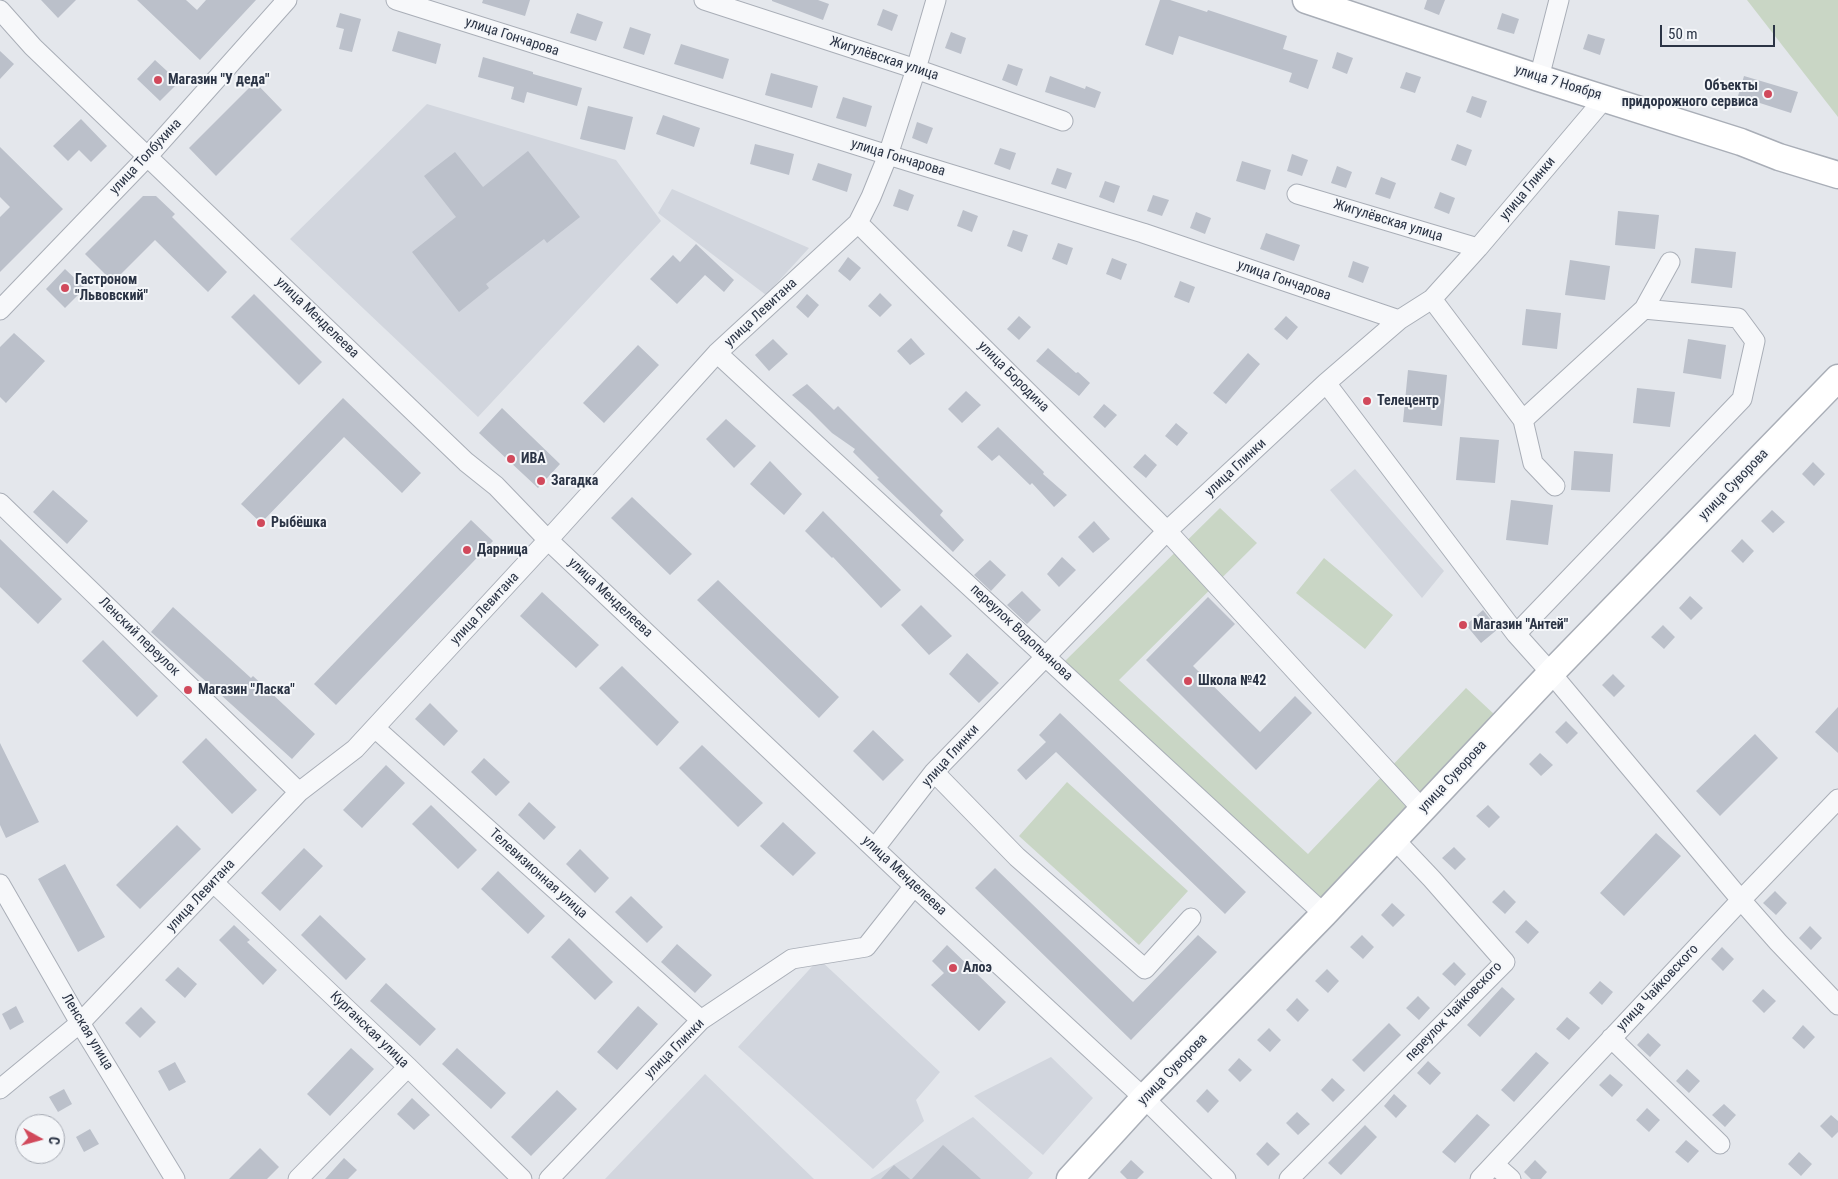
<!DOCTYPE html>
<meta charset="utf-8">
<style>
body{margin:0}
#map{position:relative;width:1838px;height:1179px;overflow:hidden;background:#e4e7ec;font-family:"Roboto Condensed",sans-serif}
canvas{display:block}
.north{position:absolute;left:15px;top:1114px;width:50px;height:50px;box-sizing:border-box;background:#f4f6f9;border:1px solid #a4a8b1;border-radius:50%;rotate:97deg;font-size:14px;font-weight:700;line-height:20px;text-align:center;color:#2b3445}
.north::after{content:'';display:block;margin:auto;width:18px;height:22px;background:#d1495b;clip-path:polygon(50% 0,100% 100%,50% 72%,0 100%)}
.scale{position:absolute;left:1660px;top:25px;width:115px;height:22px;box-sizing:border-box;border:2px solid #2b3445;border-top:0;padding-left:6px;font-size:15px;line-height:18px;white-space:nowrap;color:#2b3445;-webkit-text-stroke:4px #f4f6f9;paint-order:stroke}
</style>
<div id="map">
<canvas width="1838" height="1179"></canvas>
<div class="north">С</div>
<div class="scale">50 m</div>
</div>
<script>
const g = document.querySelector('canvas').getContext('2d');
g.lineJoin = 'round';
function fill(path, color) { g.fillStyle = color; g.fill(path, 'evenodd'); }
const toPath = rows => new Path2D(rows.map(r => 'M' + r).join(''));
function stroke(path, color, width, dash) { g.strokeStyle = color; g.lineWidth = width; g.lineCap = dash ? 'butt' : 'round'; g.setLineDash(dash || []); g.stroke(path); }
function drawText(font, color, halo, rows, align = 'center') {
  g.font = font + ' "Roboto Condensed",sans-serif'; g.lineWidth = 4; g.setLineDash([]); g.textBaseline = 'middle'; g.strokeStyle = halo; g.fillStyle = color; for (const [text, x, y, turn = 0] of rows) {
    g.save(); g.translate(x, y); g.rotate((+turn || 0) * Math.PI / 180); g.textAlign = isNaN(turn) ? turn : align; if (halo) g.strokeText(text, 0, 0); g.fillText(text, 0, 0); g.restore();
  }
}
fill(toPath([
 [427,104,616,160,661,221,478,417,290,239],
 [672,189,809,248,766,295,658,213],
 [1355,469,1444,571,1422,598,1330,490],
 [819,959,940,1072,916,1100,924,1121,873,1169,738,1047],
 [1051,1057,1093,1098,1043,1155,974,1096],
 [705,1074,814,1179,605,1179],
 [973,1117,1033,1173,1028,1179,870,1179]
]), '#d2d6de');
fill(toPath([
 [1747,0,1838,0,1838,117],
 [1220,508,1257,543,1119,680,1308,854,1466,688,1495,715,1318,902,1064,662],
 [1324,558,1393,615,1365,649,1296,593],
 [1067,782,1188,891,1139,945,1019,836]
]), '#c9d6c5');
fill(toPath([
 [41,0,76,0,58,18],
 [137,0,186,0,197,10,206,0,256,0,200,60],
 [483,0,530,0,525,16,482,3],
 [772,0,818,0,829,4,823,20,772,1],
 [1160,0,1170,0,1207,12,1208,10,1287,36,1283,49,1318,60,1308,89,1289,82,1292,73,1179,36,1173,55,1145,45],
 [1427,0,1445,0,1439,15,1424,9],
 [883,9,898,15,892,31,877,25],
 [340,13,361,19,352,52,339,49,344,29,336,27],
 [577,13,603,22,596,41,570,33],
 [1502,13,1519,19,1514,34,1497,29],
 [630,27,651,34,644,55,623,48],
 [398,31,441,44,436,64,392,51],
 [951,32,966,38,961,54,945,48],
 [1588,34,1605,39,1600,55,1583,49],
 [681,44,729,59,723,79,674,64],
 [0,51,14,64,0,79],
 [1337,52,1353,58,1347,74,1332,68],
 [483,57,533,72,533,74,582,88,577,106,527,92,524,103,511,99,514,87,478,77],
 [155,60,179,82,160,101,137,79],
 [1008,64,1023,69,1017,86,1002,80],
 [1406,72,1421,77,1415,93,1400,88],
 [771,73,818,86,812,108,765,95],
 [1050,76,1085,89,1086,86,1101,92,1095,108,1045,92],
 [1744,76,1798,92,1791,113,1738,96],
 [255,82,282,110,216,176,189,148],
 [1472,96,1487,101,1481,118,1466,112],
 [843,97,872,106,866,127,836,118],
 [588,106,633,117,625,150,580,139],
 [663,115,700,128,694,147,656,134],
 [81,119,107,146,91,162,79,150,68,161,53,146],
 [917,122,933,128,927,144,912,138],
 [755,144,794,154,789,175,750,164],
 [1457,144,1472,150,1466,166,1451,160],
 [0,147,63,209,0,272,0,217,10,207,0,197],
 [1000,148,1016,153,1010,170,994,164],
 [528,151,580,217,547,243,544,239,486,284,489,288,459,312,412,252,456,217,424,176,455,152,483,187],
 [1292,154,1308,160,1302,176,1287,171],
 [1242,161,1271,170,1265,190,1236,181],
 [818,163,852,174,847,192,812,180],
 [1337,166,1352,172,1346,188,1331,183],
 [1057,168,1072,173,1066,189,1051,184],
 [1381,177,1396,183,1390,199,1375,194],
 [1105,181,1120,186,1114,203,1099,197],
 [899,189,914,195,908,211,893,206],
 [1440,192,1455,198,1449,214,1434,208],
 [1153,195,1169,200,1162,216,1147,211],
 [143,196,156,196,175,214,172,217,227,272,208,292,155,240,113,282,85,254],
 [963,210,978,216,972,232,957,226],
 [1618,211,1659,215,1655,249,1615,245],
 [1196,212,1211,218,1205,234,1190,228],
 [1013,230,1028,235,1022,252,1007,246],
 [1266,233,1300,245,1294,261,1260,249],
 [1058,243,1073,248,1067,265,1052,259],
 [696,244,734,280,724,292,705,275,677,304,650,279,673,255,680,262],
 [1695,248,1736,252,1732,288,1691,283],
 [848,257,861,268,850,281,838,271],
 [1112,258,1127,264,1121,280,1106,274],
 [1570,260,1610,266,1605,300,1565,295],
 [1353,261,1369,267,1363,283,1348,277],
 [65,269,85,288,65,308,46,289],
 [1180,281,1195,287,1189,303,1174,297],
 [880,293,892,305,880,317,868,306],
 [254,294,322,362,299,385,231,317],
 [807,294,819,305,808,318,796,307],
 [1526,309,1561,313,1557,349,1522,345],
 [1019,316,1031,327,1019,340,1007,329],
 [1286,316,1298,327,1287,340,1274,329],
 [14,333,45,361,6,403,0,397,0,347],
 [911,338,925,354,910,365,897,351],
 [773,339,788,354,769,371,755,355],
 [1688,339,1726,345,1721,379,1683,373],
 [638,345,659,365,604,423,583,403],
 [1048,348,1076,373,1078,372,1090,383,1079,396,1036,361],
 [1248,353,1260,364,1226,404,1213,393],
 [1408,370,1447,375,1442,426,1403,422],
 [807,384,834,410,838,406,943,511,940,515,964,540,953,552,877,479,879,478,853,452,855,449,832,433,810,411,792,395],
 [1637,388,1675,392,1670,427,1633,423],
 [966,391,981,405,962,423,948,409],
 [343,398,421,473,402,493,344,437,261,523,241,504],
 [1104,404,1117,415,1105,428,1093,417],
 [502,408,560,464,538,488,479,433],
 [726,419,756,446,734,468,706,439],
 [1176,423,1188,433,1177,446,1165,436],
 [998,427,1044,472,1043,474,1067,495,1054,507,1032,483,1030,485,999,455,992,461,977,447],
 [1460,437,1499,440,1495,483,1456,480],
 [1574,451,1613,454,1610,492,1571,490],
 [1145,454,1157,465,1146,478,1133,467],
 [770,461,802,494,784,515,750,484],
 [1813,462,1825,474,1814,486,1802,474],
 [53,490,88,521,67,544,33,512],
 [632,497,692,554,670,575,611,518],
 [1511,500,1553,505,1548,545,1506,540],
 [1772,510,1785,522,1773,533,1761,521],
 [823,511,901,590,881,608,833,557,832,558,805,531],
 [471,520,493,541,336,705,314,684],
 [1094,521,1110,539,1093,553,1078,537],
 [0,539,62,599,38,624,0,587],
 [1742,539,1754,551,1743,563,1731,551],
 [1062,557,1076,570,1059,587,1047,574],
 [990,560,1006,575,991,591,974,575],
 [718,580,839,697,819,718,697,600],
 [1022,591,1041,610,1027,624,1007,605],
 [542,592,599,645,576,668,520,616],
 [1690,596,1703,608,1691,620,1679,608],
 [1208,597,1235,624,1193,666,1260,732,1295,696,1312,713,1256,770,1146,660],
 [921,605,952,636,929,655,901,625],
 [173,607,251,678,253,676,315,734,292,759,151,632],
 [1483,610,1498,629,1481,643,1466,625],
 [1663,625,1675,637,1664,649,1651,637],
 [103,640,158,696,137,717,82,661],
 [967,653,999,683,979,703,949,674],
 [622,666,679,722,657,746,599,688],
 [1613,674,1625,686,1614,697,1602,685],
 [430,703,458,731,444,746,415,719],
 [1838,707,1838,753,1815,732],
 [1060,713,1246,892,1225,914,1056,752,1026,780,1017,770,1046,742,1039,735],
 [1566,721,1578,733,1567,744,1555,732],
 [873,730,904,760,883,781,853,751],
 [1755,734,1778,758,1720,816,1696,791],
 [206,738,257,790,232,814,182,762],
 [0,743,39,822,6,838,0,825],
 [702,745,763,803,738,827,679,768],
 [1540,753,1553,765,1541,776,1529,764],
 [484,758,510,782,496,796,471,772],
 [386,765,405,783,362,828,343,810],
 [529,802,556,827,544,840,518,815],
 [431,805,477,850,458,869,412,824],
 [1488,805,1500,817,1489,828,1476,816],
 [783,822,816,853,793,876,760,846],
 [177,825,201,849,140,909,116,885],
 [1656,833,1681,856,1624,916,1600,893],
 [1454,847,1466,859,1455,870,1442,858],
 [304,848,323,866,280,911,261,893],
 [580,849,609,878,595,893,566,864],
 [65,864,105,937,78,952,38,879],
 [995,868,1133,1002,1198,935,1217,952,1131,1040,975,888],
 [498,871,545,916,528,934,481,889],
 [1504,890,1516,902,1505,914,1492,902],
 [1775,891,1787,903,1776,915,1763,903],
 [631,896,663,927,647,943,615,912],
 [1392,903,1405,915,1393,927,1381,915],
 [320,915,366,959,346,980,301,935],
 [1526,920,1539,932,1528,944,1515,932],
 [234,925,250,940,247,942,277,970,263,985,219,940],
 [1810,926,1822,938,1811,950,1799,938],
 [1362,935,1374,947,1363,959,1350,947],
 [569,938,613,982,595,1000,551,957],
 [677,944,712,975,695,993,661,962],
 [947,945,1006,1002,979,1031,931,985,944,973,932,961],
 [1722,947,1734,959,1723,971,1711,959],
 [1454,962,1466,974,1455,986,1442,974],
 [178,967,197,984,185,998,165,980],
 [1327,969,1339,981,1328,993,1315,981],
 [1600,981,1613,992,1602,1005,1589,993],
 [386,983,436,1029,420,1046,370,1001],
 [1502,987,1515,999,1480,1037,1467,1025],
 [1763,989,1776,1001,1764,1013,1752,1001],
 [1418,996,1430,1008,1419,1020,1406,1008],
 [1297,998,1309,1010,1298,1022,1286,1010],
 [16,1006,24,1022,10,1030,2,1014],
 [638,1006,658,1024,617,1070,597,1052],
 [141,1007,156,1022,140,1038,125,1023],
 [1567,1017,1580,1028,1569,1040,1556,1029],
 [1389,1023,1401,1035,1364,1072,1352,1060],
 [1803,1025,1815,1037,1804,1049,1792,1038],
 [1269,1028,1281,1040,1270,1052,1257,1040],
 [1648,1033,1661,1045,1650,1057,1637,1045],
 [351,1048,374,1069,330,1116,307,1094],
 [457,1048,506,1093,491,1109,442,1064],
 [1536,1052,1549,1063,1514,1102,1501,1090],
 [1239,1058,1252,1070,1240,1082,1228,1070],
 [1428,1061,1441,1073,1430,1085,1417,1073],
 [175,1062,186,1082,169,1091,158,1071],
 [1687,1069,1700,1081,1689,1093,1676,1081],
 [1610,1074,1623,1085,1612,1097,1599,1085],
 [1332,1078,1345,1090,1333,1102,1321,1090],
 [64,1089,72,1104,58,1112,49,1097],
 [1207,1089,1219,1101,1208,1113,1196,1101],
 [557,1090,577,1109,531,1156,511,1137],
 [1394,1094,1407,1106,1396,1118,1384,1106],
 [412,1098,430,1115,414,1130,397,1114],
 [1724,1104,1736,1115,1725,1127,1712,1115],
 [1647,1108,1660,1120,1649,1132,1636,1120],
 [1297,1112,1310,1124,1298,1135,1286,1123],
 [1477,1114,1490,1125,1455,1163,1442,1152],
 [1831,1115,1838,1121,1838,1132,1832,1138,1820,1126],
 [1365,1125,1377,1137,1341,1175,1328,1163],
 [90,1129,99,1144,84,1152,76,1137],
 [1686,1140,1699,1151,1688,1163,1675,1152],
 [1267,1142,1280,1154,1268,1166,1256,1154],
 [943,1145,981,1179,912,1179],
 [260,1148,279,1167,267,1179,229,1179],
 [1799,1152,1812,1164,1801,1176,1788,1164],
 [344,1158,357,1170,348,1179,325,1179],
 [1131,1160,1144,1172,1137,1179,1127,1179,1120,1172],
 [1535,1160,1547,1172,1541,1179,1531,1179,1524,1172],
 [894,1165,910,1179,881,1179]
]), '#bbc0ca');
const street = toPath([
 [396,0,888,155,1143,233,1399,320],
 [704,0,916,69,1063,121],
 [0,10,33,47,466,462,496,486,548,540,914,886,1144,1098,1226,1179],
 [1539,78,1559,0],
 [1297,194,1478,248],
 [858,223,1167,531,1423,810],
 [1432,299,1523,420,1644,309,1670,262],
 [0,310,148,156,287,0],
 [717,353,1324,914],
 [1326,383,1516,634,1551,673,1741,900,1778,942,1838,1005],
 [1523,420,1533,463,1555,486],
 [0,503,299,792],
 [1516,634,1742,399,1755,341,1738,318,1644,309],
 [375,728,701,1020],
 [934,772,1017,857,1145,969,1191,918],
 [875,848,934,772,1167,531,1326,383,1399,320,1432,299,1478,248,1605,98],
 [214,883,408,1067,522,1179],
 [0,884,80,1023,175,1179],
 [1611,1038,1720,1144],
 [0,1089,80,1023,299,792,355,749,548,540,717,353,858,223,871,197,888,155,916,69,936,0],
 [1494,1164,1511,1179],
 [298,1179,408,1067],
 [549,1179,701,1020,792,959,866,947,914,886],
 [1289,1179,1505,962,1432,879,1395,840],
 [1480,1179,1741,900,1838,799]
]);
const secondary = toPath([
 [1306,0,1539,78,1741,142,1779,157,1838,175],
 [1070,1179,1144,1098,1324,914,1551,673,1838,378]
]);
stroke(street, '#a9aeb7', 21);
stroke(secondary, '#a9aeb7', 29);
stroke(street, '#f7f8fa', 19);
stroke(secondary, '#fff', 26);
for (const [x, y, r, color] of [
 [158,80,5,"#d1495b"],
 [1768,94,5,"#d1495b"],
 [65,288,5,"#d1495b"],
 [1367,401,5,"#d1495b"],
 [511,459,5,"#d1495b"],
 [541,481,5,"#d1495b"],
 [261,523,5,"#d1495b"],
 [467,550,5,"#d1495b"],
 [1463,625,5,"#d1495b"],
 [1188,681,5,"#d1495b"],
 [188,690,5,"#d1495b"],
 [953,968,5,"#d1495b"]
]) { const dot = new Path2D(); dot.arc(x, y, r, 0, 2 * Math.PI); g.fillStyle = color; g.fill(dot); stroke(dot, '#f4f6f9', 2); }
drawText('14px', '#2b3445', '#f4f6f9', [
 ["улица Гончарова",512,37,18],
 ["Жигулёвская улица",884,59,18],
 ["улица 7 Ноября",1558,83,17],
 ["улица Толбухина",146,157,-47],
 ["улица Гончарова",898,158,17],
 ["улица Глинки",1528,189,-50],
 ["Жигулёвская улица",1388,221,17],
 ["улица Гончарова",1284,281,19],
 ["улица Левитана",761,313,-43],
 ["улица Менделеева",317,318,44],
 ["улица Бородина",1013,377,45],
 ["улица Глинки",1236,468,-43],
 ["улица Суворова",1734,485,-46],
 ["улица Менделеева",610,598,43],
 ["улица Левитана",485,609,-47],
 ["переулок Водопьянова",1021,633,43],
 ["Ленский переулок",139,637,44],
 ["улица Глинки",951,756,-48],
 ["улица Суворова",1453,777,-47],
 ["Телевизионная улица",538,874,42],
 ["улица Менделеева",904,876,43],
 ["улица Левитана",201,896,-47],
 ["улица Чайковского",1658,988,-47],
 ["переулок Чайковского",1454,1012,-46],
 ["Курганская улица",369,1030,44],
 ["Ленская улица",87,1032,59],
 ["улица Глинки",675,1049,-45],
 ["улица Суворова",1173,1070,-46]
]);
drawText('bold 14px', '#2b3445', '#f4f6f9', [
 ["Магазин \"У деда\"",168,80],
 ["Объекты",1758,86,"right"],
 ["придорожного сервиса",1758,102,"right"],
 ["Гастроном",75,280],
 ["\"Львовский\"",75,296],
 ["Телецентр",1377,401],
 ["ИВА",521,459],
 ["Загадка",551,481],
 ["Рыбёшка",271,523],
 ["Дарница",477,550],
 ["Магазин \"Антей\"",1473,625],
 ["Школа №42",1198,681],
 ["Магазин \"Ласка\"",198,690],
 ["Алоэ",963,968]
], 'left');
</script>
